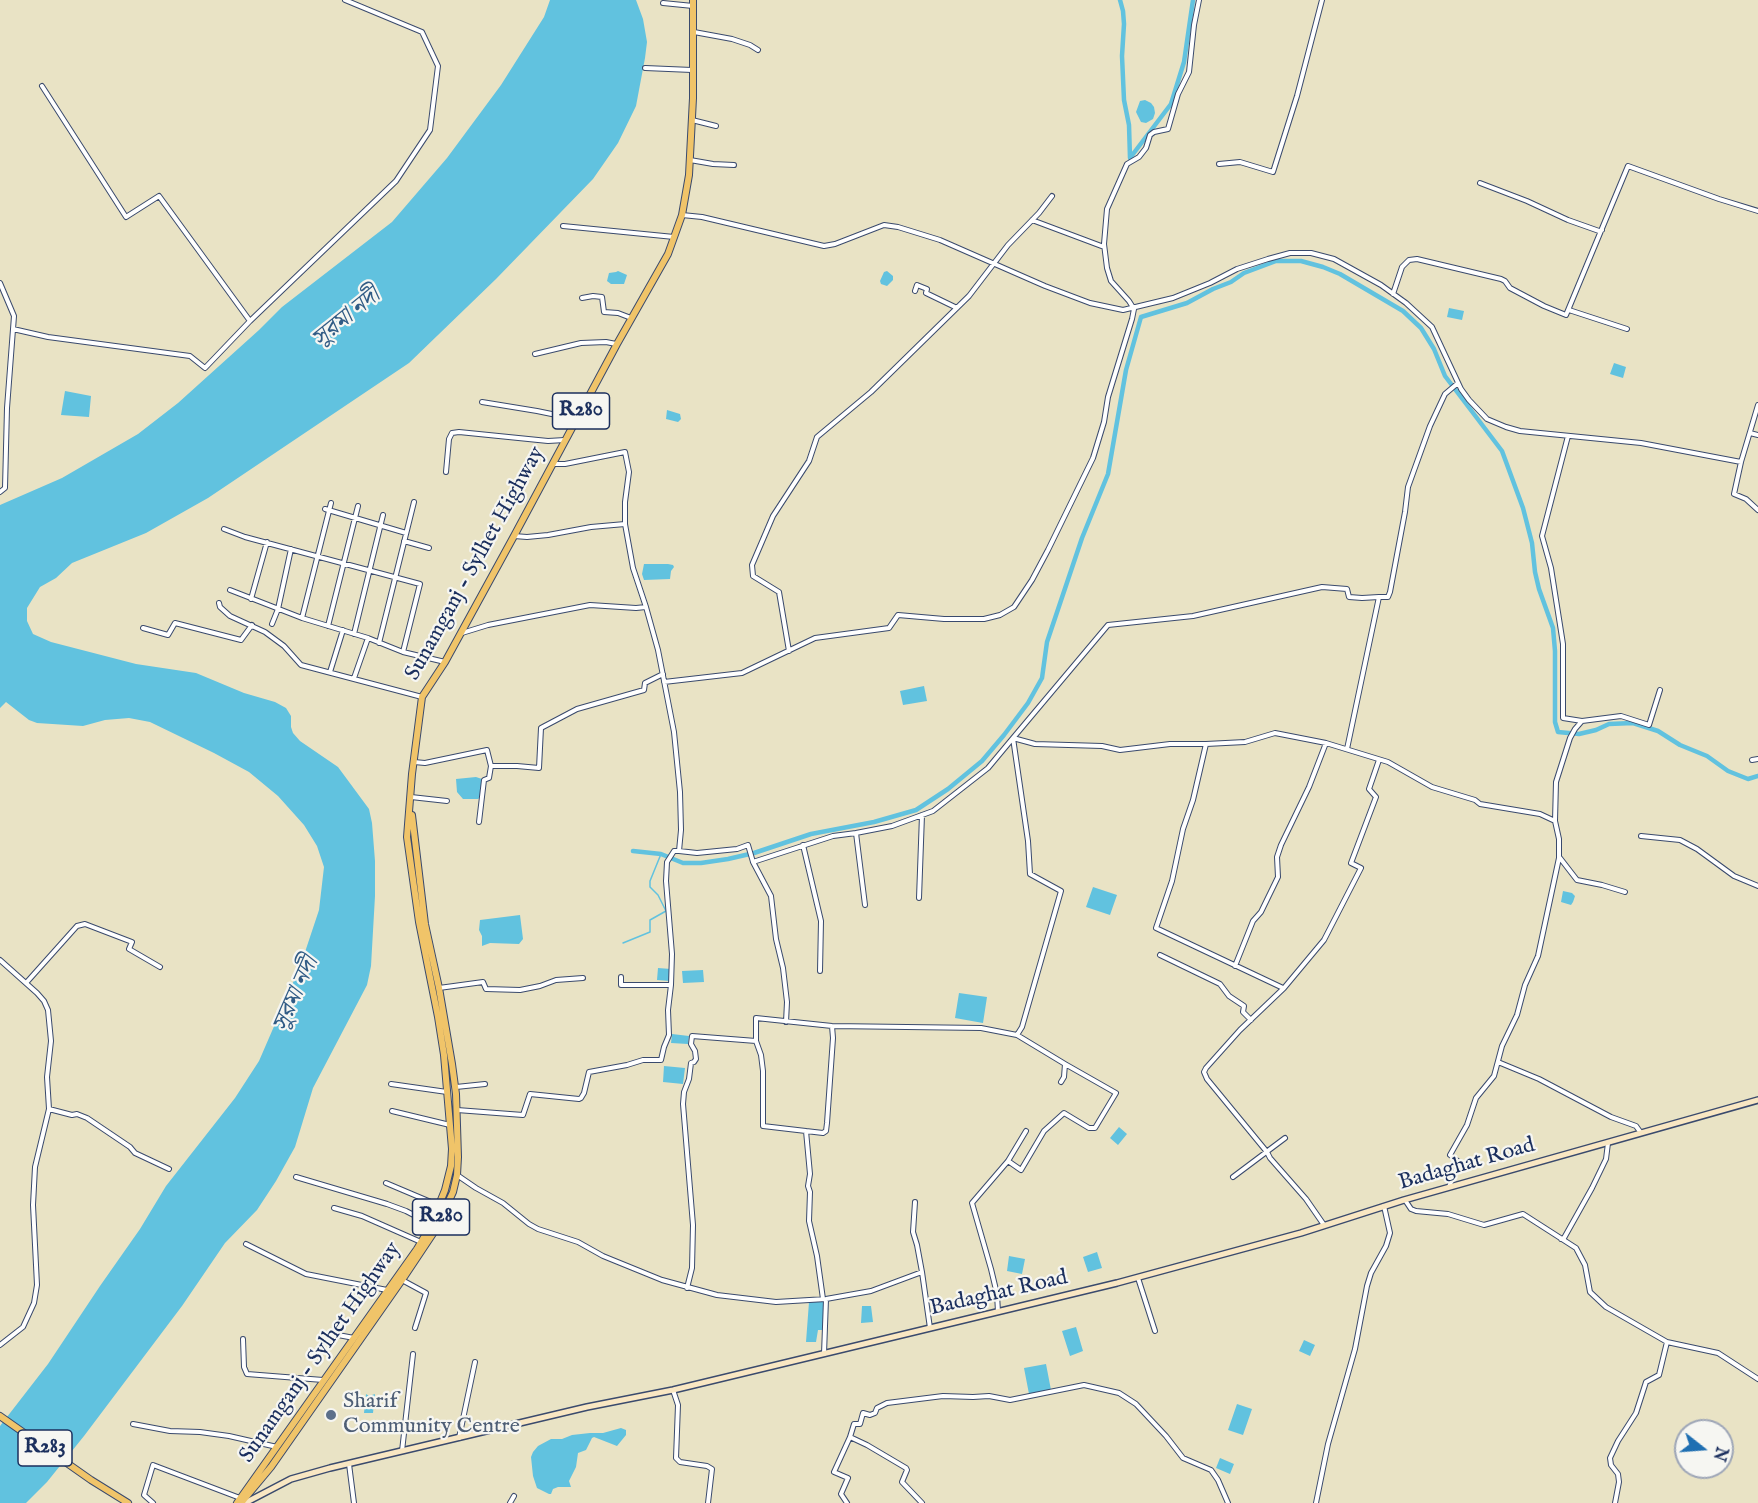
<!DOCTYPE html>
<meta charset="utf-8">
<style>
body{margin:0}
#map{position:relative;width:1758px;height:1503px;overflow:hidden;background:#e9e3c5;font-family:"IM FELL English",serif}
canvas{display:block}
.north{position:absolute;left:1674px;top:1419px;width:60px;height:60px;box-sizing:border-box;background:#f6f6f2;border:2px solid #9ea6b7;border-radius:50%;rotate:107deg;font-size:16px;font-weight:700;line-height:24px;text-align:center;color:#1b2f5e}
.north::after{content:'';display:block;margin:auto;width:21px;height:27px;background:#1f6fb2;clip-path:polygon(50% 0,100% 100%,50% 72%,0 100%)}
</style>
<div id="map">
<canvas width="1758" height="1503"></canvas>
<div class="north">N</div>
</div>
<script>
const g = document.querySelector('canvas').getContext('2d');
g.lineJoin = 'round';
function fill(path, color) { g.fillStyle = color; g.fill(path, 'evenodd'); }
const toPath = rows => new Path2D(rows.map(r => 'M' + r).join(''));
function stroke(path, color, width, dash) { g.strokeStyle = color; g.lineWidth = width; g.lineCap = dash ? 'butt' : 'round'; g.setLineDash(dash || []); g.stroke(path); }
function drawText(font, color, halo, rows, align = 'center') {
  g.font = font + ' "IM FELL English","Noto Serif Bengali",serif'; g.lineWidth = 4.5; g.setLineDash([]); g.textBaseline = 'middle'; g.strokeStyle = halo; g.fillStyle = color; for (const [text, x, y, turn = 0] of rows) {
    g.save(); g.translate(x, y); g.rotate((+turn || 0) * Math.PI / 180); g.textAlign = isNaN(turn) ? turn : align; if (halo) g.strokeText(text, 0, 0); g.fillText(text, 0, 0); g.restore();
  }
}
fill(toPath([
 [550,0,636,0,643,19,647,42,645,58,636,106,618,143,593,179,496,279,409,363,208,498,146,533,72,563,56,578,40,587,27,608,27,621,33,634,51,642,136,664,196,673,244,693,275,702,286,708,291,716,291,727,293,733,300,741,338,767,369,809,372,823,375,861,375,896,371,966,367,985,313,1088,295,1147,276,1181,257,1210,225,1243,182,1306,84,1436,47,1482,26,1503,0,1503,0,1426,48,1364,100,1286,140,1229,166,1186,235,1098,259,1061,301,964,319,910,324,867,317,846,304,825,278,796,249,772,214,753,150,722,129,718,105,720,83,726,37,723,29,720,6,702,0,708,0,505,62,478,138,434,178,403,259,330,282,307,392,222,447,158,501,85,544,17],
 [1145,100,1151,103,1154,107,1155,113,1153,119,1146,123,1141,122,1136,112,1140,101],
 [618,271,627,275,624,284,611,284,607,281,609,273,616,272],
 [887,271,893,276,893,280,887,286,881,284,880,281,884,272],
 [1449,308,1464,311,1462,320,1447,317],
 [1614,363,1626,367,1623,378,1610,374],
 [65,391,91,396,89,417,61,415],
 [667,410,680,414,681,419,678,422,666,419],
 [644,564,668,564,673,565,674,567,671,571,670,579,644,580,642,574],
 [924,686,927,701,903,705,900,691],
 [476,777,482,779,482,796,478,799,463,799,457,792,456,779],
 [1093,887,1117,895,1110,915,1086,907],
 [1563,891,1572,893,1575,896,1573,902,1571,905,1561,902],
 [520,915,523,939,519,944,490,943,482,946,482,936,479,930,480,920],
 [658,968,671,969,670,981,657,980],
 [703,970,704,982,683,983,682,971],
 [959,993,987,997,983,1023,955,1018],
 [672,1034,689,1036,688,1044,671,1043],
 [664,1066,685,1068,683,1084,663,1082],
 [1119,1127,1127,1134,1118,1145,1110,1138],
 [1097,1252,1102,1268,1088,1272,1083,1257],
 [1009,1256,1025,1259,1022,1274,1007,1271],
 [809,1302,824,1302,823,1330,818,1330,816,1342,806,1342],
 [862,1306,871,1306,873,1322,861,1323],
 [1076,1327,1083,1351,1070,1356,1062,1331],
 [1304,1340,1315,1345,1310,1356,1299,1351],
 [1046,1364,1051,1390,1029,1394,1024,1368],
 [366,1394,369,1396,375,1394,373,1413,364,1413],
 [1237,1404,1252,1409,1243,1435,1228,1430],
 [621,1428,626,1430,626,1435,617,1446,594,1437,592,1438,586,1450,578,1453,576,1467,569,1481,571,1487,558,1487,553,1489,551,1494,549,1494,537,1488,533,1476,531,1457,533,1452,538,1446,551,1439,562,1439,572,1435,590,1433,603,1433],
 [1220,1458,1234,1464,1230,1474,1216,1468]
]), '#61c2df');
stroke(toPath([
 [623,943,650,932,650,920,666,911,658,895,650,887,650,881,661,854]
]), '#61c2df', 1.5);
stroke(toPath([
 [1120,0,1123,11,1124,24,1122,56,1124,100,1129,125,1130,158,1171,104,1184,62,1193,0],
 [633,851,661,854,683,863,701,863,728,859,754,853,811,834,874,822,916,810,948,789,982,761,1004,735,1028,703,1042,678,1047,642,1082,538,1108,474,1126,370,1141,317,1187,303,1213,289,1231,282,1244,273,1276,261,1301,261,1323,267,1340,274,1403,311,1421,328,1434,349,1445,376,1502,451,1523,508,1532,543,1535,572,1539,589,1553,628,1555,651,1555,722,1558,732,1579,734,1596,730,1609,724,1633,723,1658,731,1680,745,1707,756,1728,771,1748,779,1758,776]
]), '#61c2df', 4.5);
const minor = toPath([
 [663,3,693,6],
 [694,32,732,39,750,45,758,50],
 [645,68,692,70],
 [42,86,126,217,159,196,250,321],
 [692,120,716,126],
 [690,160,713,164,734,165],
 [1219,164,1240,162,1273,172,1297,96,1322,0],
 [1480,183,1527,201,1568,220,1599,231,1602,230],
 [682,215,702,217,824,246,835,244,884,225,898,227,940,240,1045,286,1090,303,1123,310,1173,298,1210,283,1237,269,1268,259,1290,253,1311,253,1334,259,1381,285,1406,303,1432,327,1461,389,1469,400,1487,419,1506,427,1520,431,1641,443,1741,462],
 [1032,220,1104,247],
 [563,226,674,237],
 [0,283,14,316,7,408,5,488,0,492],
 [915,291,917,285,927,289,926,293,957,308],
 [1393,294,1402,267,1409,260,1417,259,1501,279,1505,281,1510,288,1544,306,1566,315,1628,166,1719,199,1758,211],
 [582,298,593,296,602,297,604,312,618,313,631,318],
 [1569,310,1627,329],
 [13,329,48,337,190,356,205,368,250,321,396,181,430,130,438,66,422,32,345,0],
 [535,354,581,343,606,342,616,344],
 [482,402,537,411,576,419],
 [1758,405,1741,462,1734,494,1746,499,1758,510],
 [1750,433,1758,435],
 [1568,436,1542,536,1551,568,1563,644,1563,718,1582,721],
 [553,464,565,464,625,452,629,472,625,502,625,524],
 [446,472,449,439,452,433,459,432,548,441,565,440],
 [325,509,406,533],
 [224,529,245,537,420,584,403,652],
 [514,536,527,537,548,535,591,527,625,524,633,568,646,607],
 [404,541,429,548],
 [230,590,302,618,368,638,403,652,445,662],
 [251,599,267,542],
 [219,603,220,607,230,616,265,632,284,646,301,665,422,697],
 [302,618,331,503],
 [272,624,278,609,291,549],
 [328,626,358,506],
 [143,628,168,635,175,623,241,640,252,625],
 [462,633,488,625,590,605,636,608,646,607,658,650,674,732,680,792,681,830,679,851,697,853,737,849,748,845,753,862,833,836,856,833,865,905],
 [354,634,383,515],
 [379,643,414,502],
 [789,651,779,592,753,576,752,565,773,516,809,461,817,437,871,392,969,296,1008,245,1039,213,1052,196],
 [330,672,343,630],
 [354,678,368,638],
 [664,682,742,673,815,638,889,628,898,615,944,619,984,619,1000,615,1014,607,1032,580,1048,550,1093,458,1104,422,1108,397,1132,319,1134,309,1129,301,1111,281,1107,268,1104,244,1107,209,1127,164,1139,157,1146,148,1150,135,1154,132,1168,129,1178,94,1189,72,1194,25,1199,0],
 [1206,744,1170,744,1120,750,1102,746,1035,744,1013,738,1108,625,1193,616,1322,587,1347,589,1349,597,1362,598,1379,597],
 [1347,749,1379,597,1388,597,1390,592,1405,512,1408,487,1430,426,1445,394,1458,383],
 [1752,760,1758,759],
 [414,762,425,763,487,750,491,766,517,766,539,768,541,728,577,709,644,690,645,683,663,674],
 [411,797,447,801],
 [1555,821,1556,782,1570,738,1575,729,1582,721,1621,716,1649,725,1660,690],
 [479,822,484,780,489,778,491,766],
 [856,833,892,826,933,811,988,768,1013,738,1028,841,1030,874,1061,891,1022,1027,1017,1035,1065,1064,1064,1077,1061,1082],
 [1641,836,1680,840,1697,849,1734,876,1758,886],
 [803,845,821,921,820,971],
 [1560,858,1577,880,1602,885,1625,892],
 [753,862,771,896,776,939,783,968,787,1002,786,1022],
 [919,898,922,815],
 [1160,955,1220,984,1229,996,1244,1006,1243,1012,1251,1020],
 [0,960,37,993,44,1001,48,1010,51,1041,47,1077,49,1109,35,1167,33,1205,37,1285,34,1303,23,1327,0,1345],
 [1235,966,1253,921,1261,912,1278,877,1277,857,1281,845,1309,787,1326,743],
 [621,977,621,985,671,985,672,954,666,881,667,862,674,851,679,851],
 [26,983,77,926,85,924,132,942,129,949,160,967],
 [439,988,483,982,486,989,520,990,540,986,556,980,583,978],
 [1283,988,1156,928,1172,881,1183,829,1193,800,1206,744,1245,742,1275,733,1326,743,1388,762,1432,787,1475,800,1480,804,1540,814,1555,821,1559,839,1559,858,1538,956,1525,985,1517,1015,1502,1046,1494,1076,1476,1098,1467,1125,1450,1155,1459,1162,1449,1187],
 [756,1041,761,1055,763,1071,763,1126,823,1133,826,1131,827,1123,833,1038,832,1026],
 [1498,1062,1539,1079,1611,1117,1636,1126,1641,1133],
 [391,1084,447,1092],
 [456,1087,485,1084],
 [49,1109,72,1115,77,1114,87,1118,130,1147,135,1153,169,1169],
 [457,1110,523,1115,530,1094,579,1099,581,1098,584,1093,589,1072,627,1065,643,1060,661,1060,664,1047,669,1035,668,1010,671,985],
 [392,1111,450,1125],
 [806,1131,810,1174,808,1186,810,1192,809,1221,817,1256,823,1299],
 [1008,1161,1021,1170,1044,1131,1064,1113,1089,1128,1095,1128,1116,1093,1065,1064],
 [457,1175,476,1188,503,1203,529,1224,538,1229,578,1242,603,1256,662,1280,717,1295,776,1302,826,1299,871,1291,922,1272,930,1328],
 [296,1177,387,1204,406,1211,431,1224],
 [1233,1177,1285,1138],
 [386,1183,438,1205],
 [1405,1200,1411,1209,1416,1211,1448,1214,1484,1225,1523,1214,1576,1248,1585,1265,1590,1292,1606,1307,1667,1342,1718,1353,1758,1379],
 [915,1202,913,1232,917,1245,922,1272],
 [334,1208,362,1216,421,1242],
 [1324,1225,1306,1199,1270,1158,1267,1152,1207,1079,1204,1072,1206,1068,1240,1030,1284,988,1324,940,1361,868,1351,863,1376,797,1369,789,1379,760],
 [1561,1239,1564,1238,1592,1188,1606,1159,1608,1143],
 [246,1244,306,1274,387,1290],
 [1138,1278,1155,1331],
 [402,1280,426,1293,415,1328],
 [687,1288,692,1268,693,1225,683,1104,684,1092,689,1079,691,1063,694,1062,696,1059,695,1051,691,1044,692,1036,756,1041,756,1018,832,1026,981,1028,1017,1035],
 [998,1312,997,1294,991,1269,972,1203,1008,1161,1026,1131],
 [338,1335,354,1338],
 [243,1339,244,1367,247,1374,323,1380],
 [824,1354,826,1299],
 [673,1390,678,1405,676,1458,680,1462,707,1466,712,1469,708,1503],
 [133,1424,170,1431,200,1432,229,1436,277,1447],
 [850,1437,854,1424,860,1424,863,1413,870,1415,875,1413,877,1408,887,1403,943,1396,973,1397,989,1396,1010,1400,1084,1385,1119,1393,1136,1404,1166,1436,1183,1458,1211,1470,1218,1480,1228,1503],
 [459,1438,475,1362],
 [402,1451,413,1354],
 [349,1464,354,1503],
 [153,1503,144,1495,153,1465,240,1498],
 [510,1503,514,1496],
 [847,1503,841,1494,848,1478,834,1472,850,1437,867,1445,906,1468,907,1470,902,1482,922,1503],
 [1316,1503,1328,1444,1355,1349,1367,1286,1371,1273,1386,1246,1390,1233,1384,1206],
 [1615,1503,1619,1482,1618,1474,1611,1465,1610,1458,1618,1441,1636,1413,1646,1382,1659,1375,1667,1342]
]);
const secondary = toPath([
 [245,1503,291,1479,330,1468,587,1407,673,1390,1117,1283,1301,1233,1404,1200,1758,1100]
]);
const primary = toPath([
 [0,1416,91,1480,128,1503],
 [237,1503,417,1249,430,1227,445,1190,451,1166,452,1149,444,1055,438,1017,419,922,407,837,412,774,422,697,445,662,514,536,617,344,668,254,682,215,689,175,693,98,693,0],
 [241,1503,271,1467,402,1280,436,1229,453,1192,457,1175,458,1157,456,1094,452,1064,439,988,425,924,412,815]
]);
stroke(minor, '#3a4a6d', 6);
stroke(secondary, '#3a4a6d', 8);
stroke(primary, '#3a4a6d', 8);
stroke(minor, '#fff', 4);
stroke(secondary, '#f9e7c3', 5);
stroke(primary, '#f0c469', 6);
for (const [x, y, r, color] of [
 [331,1415,6,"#5c6f8a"]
]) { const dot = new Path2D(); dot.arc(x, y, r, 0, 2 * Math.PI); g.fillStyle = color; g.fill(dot); stroke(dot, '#f6f6f2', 2); }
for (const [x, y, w] of [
 [581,411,57],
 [441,1217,57],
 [45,1448,54]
]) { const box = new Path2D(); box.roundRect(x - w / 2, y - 18, w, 36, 4.5); g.fillStyle = '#f6f6f2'; g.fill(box); stroke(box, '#1b2f5e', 1.5); }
drawText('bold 21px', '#1b2f5e', null, [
 ["R280",581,411],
 ["R280",441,1217],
 ["R283",45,1448]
]);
drawText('22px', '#1b2f5e', '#f6f6f2', [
 ["Sunamganj - Sylhet Highway",476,564,-61],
 ["Badaghat Road",1467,1165,-16],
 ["Badaghat Road",999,1294,-13],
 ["Sunamganj - Sylhet Highway",321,1353,-55]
]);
drawText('22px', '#4e5e75', '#f6f6f2', [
 ["Sharif",343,1402],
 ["Community Centre",343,1427]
], 'left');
drawText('italic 24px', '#305b85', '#f6f6f2', [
 ["সুরমা নদী",347,319,-39],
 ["সুরমা নদী",297,995,-66]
]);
</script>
